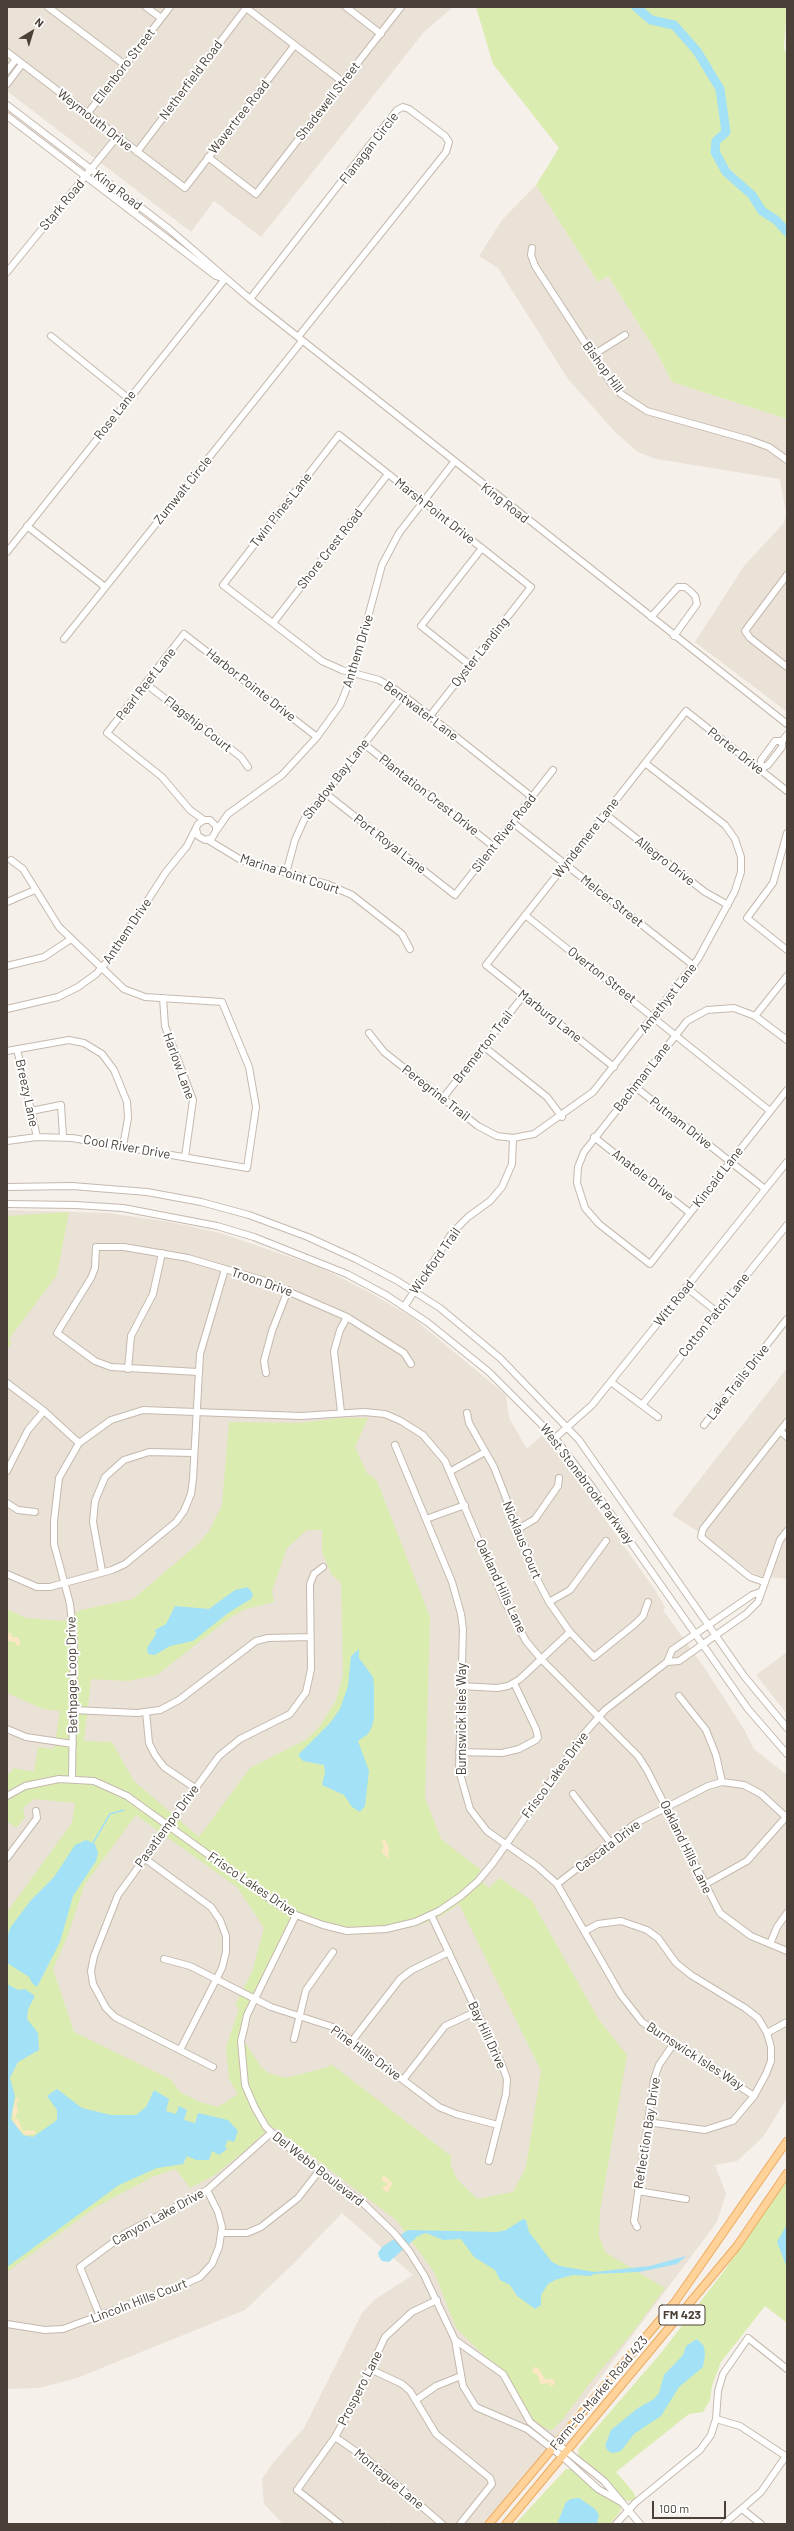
<!DOCTYPE html>
<style>
body{margin:0}
#map{position:relative;width:794px;height:2531px;overflow:hidden;background:#f6f0ea;font-family:Barlow,sans-serif}
canvas{display:block}
.frame{position:absolute;inset:0;border:8px solid #4a4037;pointer-events:none}
.north{position:absolute;left:12px;top:12px;width:40px;height:40px;-webkit-text-stroke:3px #fff;paint-order:stroke;rotate:38deg;font-size:11px;font-weight:700;line-height:16px;text-align:center;color:#4a4037}
.north::after{content:'';display:block;margin:auto;width:14px;height:18px;background:#4a4037;clip-path:polygon(50% 0,100% 100%,50% 72%,0 100%)}
.scale{position:absolute;left:652px;top:2501px;width:74px;height:18px;box-sizing:border-box;border:2px solid #4a4037;border-top:0;padding-left:5px;font-size:12px;line-height:14px;white-space:nowrap;color:#4a4037;-webkit-text-stroke:3px #fff;paint-order:stroke}
</style>
<div id="map">
<canvas width="794" height="2531"></canvas>
<div class="frame"></div>
<div class="north">N</div>
<div class="scale">100 m</div>
</div>
<script>
const g = document.querySelector('canvas').getContext('2d');
g.lineJoin = 'round';
function fill(path, color) { g.fillStyle = color; g.fill(path, 'evenodd'); }
const toPath = rows => new Path2D(rows.map(r => 'M' + r).join(''));
function stroke(path, color, width, dash) { g.strokeStyle = color; g.lineWidth = width; g.lineCap = dash ? 'butt' : 'round'; g.setLineDash(dash || []); g.stroke(path); }
function drawText(font, color, halo, rows, align = 'center') {
  g.font = font + ' Barlow,sans-serif'; g.lineWidth = 4; g.setLineDash([]); g.textBaseline = 'middle'; g.strokeStyle = halo; g.fillStyle = color; for (const [text, x, y, turn = 0] of rows) {
    g.save(); g.translate(x, y); g.rotate((+turn || 0) * Math.PI / 180); g.textAlign = isNaN(turn) ? turn : align; if (halo) g.strokeText(text, 0, 0); g.fillText(text, 0, 0); g.restore();
  }
}
fill(toPath([
 [7,7,453,7,424,32,261,237,214,201,191,232,7,91],
 [536,185,598,282,608,276,656,351,672,382,787,419,787,712,695,642,744,566,784,523,786,513,780,479,656,459,638,452,615,432,568,379,498,268,479,256,502,220],
 [7,1210,108,1213,170,1222,220,1233,319,1267,369,1292,413,1318,506,1395,509,1418,527,1449,542,1435,561,1457,655,1590,665,1607,663,1610,704,1667,745,1731,754,1749,787,1775,787,2098,763,2137,737,2161,715,2165,726,2194,717,2222,554,2440,483,2524,390,2524,386,2521,386,2524,283,2524,264,2504,262,2479,273,2463,304,2428,362,2313,374,2300,413,2275,342,2213,293,2264,245,2310,77,2378,39,2388,7,2389],
 [787,1368,787,1579,760,1576,751,1572,708,1538,672,1515],
 [787,1652,787,1714,756,1675]
]), '#eae1d7');
fill(toPath([
 [476,7,787,7,784,48,787,55,787,419,672,382,656,351,608,276,598,282,536,185,559,148,493,64],
 [69,1212,57,1275,9,1339,12,1342,7,1350,7,1216],
 [341,1418,368,1418,355,1447,367,1473,377,1481,430,1617,425,1798,441,1839,481,1870,476,1876,489,1888,500,1878,532,1901,599,2020,627,2055,600,2211,599,2236,606,2253,665,2288,632,2333,594,2378,562,2420,551,2431,534,2422,512,2387,493,2364,456,2328,434,2272,396,2220,275,2128,264,2133,245,2151,213,2176,190,2188,176,2169,152,2177,96,2207,7,2272,7,1912,72,1823,75,1803,34,1799,23,1808,25,1817,16,1828,7,1821,7,1776,14,1768,34,1772,38,1747,54,1749,60,1711,43,1709,7,1693,7,1609,26,1618,64,1621,81,1610,133,1599,199,1543,209,1531,222,1505,229,1422,298,1423],
 [307,1530,322,1530,322,1553,332,1575,341,1583,343,1675,336,1700,320,1726,307,1739,250,1768,199,1837,134,1781,112,1742,84,1741,91,1679,128,1681,157,1675,231,1617,246,1609,274,1602,272,1591,287,1548],
 [136,1815,237,1887,264,1928,252,1972,235,2005,239,2008,226,2047,229,2079,238,2094,218,2107,200,2102,180,2092,170,2079,74,2032,53,1969,68,1935,85,1884],
 [459,1904,541,2071,526,2167,513,2192,477,2199,457,2179,451,2166,451,2156,331,2064,328,2067,286,2078,269,2073,261,2067,244,2041,251,2013,297,1920,348,1933,373,1934,420,1925,443,1915],
 [787,2177,787,2323,765,2306,721,2362,712,2386,710,2400,703,2412,689,2414,616,2472,634,2493,636,2500,626,2501,579,2458,578,2449,661,2353,724,2271],
 [566,2469,572,2469,621,2507,620,2512,610,2524,515,2524]
]), '#dbecb0');
fill(toPath([
 [9,1632,12,1634,11,1637,18,1637,21,1644,17,1646,15,1642,7,1641],
 [385,1839,389,1848,388,1859,382,1852,384,1846,381,1842],
 [19,2097,19,2101,16,2103,18,2111,14,2120,18,2119,23,2132,26,2130,35,2131,35,2134,25,2135,13,2122,13,2109,16,2099],
 [383,2175,393,2183,387,2193,382,2188,389,2184,382,2181],
 [533,2367,538,2368,545,2379,554,2379,555,2384,549,2387,550,2383,540,2384,538,2375,533,2373]
]), '#fbe7c4');
fill(toPath([
 [248,1587,253,1594,251,1599,228,1613,193,1641,170,1646,155,1655,148,1654,147,1648,156,1634,155,1630,166,1624,175,1606,209,1609,235,1590],
 [359,1649,359,1658,373,1677,374,1686,374,1719,371,1729,368,1734,358,1741,369,1771,365,1806,360,1812,352,1807,344,1795,322,1785,325,1772,324,1765,303,1761,298,1755,330,1723,340,1709,348,1686,351,1656],
 [86,1840,95,1844,98,1853,96,1861,73,1896,60,1942,37,1987,32,1983,29,1977,7,1963,7,1939,10,1928,31,1900,54,1877,75,1845],
 [7,1984,18,1990,25,1989,35,1996,28,2009,27,2019,38,2033,39,2050,18,2062,10,2078,15,2096,11,2119,23,2135,33,2137,57,2120,57,2110,47,2096,57,2089,82,2108,111,2115,136,2115,146,2107,154,2090,169,2099,166,2111,176,2114,179,2106,187,2110,184,2120,195,2123,198,2113,228,2120,238,2131,234,2142,228,2140,225,2146,227,2149,219,2155,212,2151,209,2160,196,2160,187,2156,183,2164,157,2168,119,2185,7,2267],
 [523,2219,526,2220,529,2232,552,2262,560,2266,594,2272,650,2266,686,2256,677,2264,639,2272,594,2274,591,2276,573,2275,555,2280,548,2284,541,2295,541,2305,535,2309,517,2296,510,2285,500,2280,495,2270,474,2257,461,2239,443,2240,426,2233,418,2236,389,2262,382,2261,379,2257,378,2253,382,2247,408,2230,497,2232,506,2230],
 [787,2224,787,2268,777,2242],
 [697,2339,704,2346,705,2355,703,2367,679,2387,661,2416,634,2434,621,2451,613,2453,608,2451,605,2446,611,2430,638,2408,654,2399,659,2393,664,2375,683,2355,686,2346],
 [579,2498,595,2509,599,2515,597,2524,557,2524,566,2502,571,2499]
]), '#a3e1f6');
stroke(toPath([
 [93,1843,110,1814,124,1810]
]), '#a3e1f6', 1.5);
stroke(toPath([
 [636,7,651,20,674,25,697,51,720,89,726,132,716,141,715,152,726,172,752,195,762,211,776,220,787,232]
]), '#a3e1f6', 9);
const minor = toPath([
 [48,7,125,65],
 [146,7,161,18],
 [245,7,343,82],
 [346,7,381,34],
 [7,52,185,188,294,46],
 [7,71,16,59],
 [7,84,22,64],
 [7,105,169,229,250,299,787,724],
 [87,114,170,7],
 [7,116,216,276,225,279],
 [137,152,246,8],
 [208,157,256,194,401,7],
 [532,248,531,255,535,266,611,383,621,394,647,411,750,440,769,447,787,460],
 [7,272,117,137],
 [250,299,397,110,403,107,409,109,445,136,449,142,446,152,298,337],
 [51,336,128,398],
 [593,355,625,335],
 [27,526,105,587],
 [7,552,225,279],
 [787,575,745,631,750,638,787,667],
 [651,617,678,587,685,587,690,591,695,596,697,604,674,636],
 [273,623,388,474],
 [64,639,302,341],
 [470,665,421,626,482,548],
 [146,684,241,757,248,767],
 [430,716,531,587,339,435,223,585,322,661,342,670,379,680,396,690,403,695,426,713,532,797],
 [364,744,493,846],
 [760,769,768,765,782,747,782,741,787,735],
 [760,769,761,760,775,741,782,741],
 [325,793,455,895,553,770],
 [605,814,705,892,728,905],
 [204,820,190,810,162,777,107,733,184,634,317,737],
 [512,822,694,966],
 [216,831,228,814,282,775,317,737,340,705,353,673,382,565,399,533,454,462],
 [787,833,773,883,747,918,787,950],
 [208,840,241,860,327,884,352,895,402,934,410,949],
 [286,873,295,840,304,820,403,695],
 [7,902,35,890],
 [525,915,770,1111],
 [7,966,44,957,71,939],
 [163,998,165,1026,193,1100,185,1157],
 [7,1009,58,997,78,987,96,974,111,957,166,872,187,846,198,824,204,820,210,820,216,826,216,831,212,838,205,840,198,836,196,829],
 [755,1016,787,976],
 [369,1033,384,1052,478,1126,497,1136,513,1138,534,1134,593,1092,698,959,735,891,741,872,741,857,735,839,725,825,645,763],
 [787,1040,755,1016,734,1008,707,1010,687,1021,584,1152,578,1167,577,1183,585,1208,599,1224,650,1264,787,1090],
 [483,1046,547,1097,562,1117],
 [17,1049,37,1137],
 [7,1051,69,1040,84,1043,102,1054,114,1070,127,1102,128,1118,123,1146],
 [614,1067,486,965,686,711,787,791],
 [634,1086,765,1189],
 [443,1098,523,996],
 [31,1111,61,1105,63,1137],
 [594,1137,690,1213],
 [7,1141,37,1137,72,1138,247,1168,256,1107,249,1067,222,1002,145,997,124,989,59,927,23,869,11,860],
 [7,1187,72,1186,147,1192,201,1202,249,1215,308,1237,356,1259,396,1280,440,1308,500,1358,579,1440,744,1676,787,1728],
 [7,1204,76,1205,123,1208,217,1226,254,1237,347,1274,386,1295,427,1322,489,1372,555,1438,592,1487,748,1709,787,1754],
 [686,1287,717,1312],
 [404,1307,452,1233,468,1217,490,1201,502,1187,512,1164,513,1138],
 [128,1369,131,1336,153,1294,162,1253],
 [198,1372,111,1367,95,1361,57,1333,91,1278,95,1268,96,1247,124,1247,188,1258,262,1280,347,1317,404,1353,411,1364],
 [266,1373,264,1361,272,1331,288,1290],
 [611,1382,658,1417],
 [7,1383,44,1411,79,1443],
 [642,1405,787,1225],
 [341,1412,334,1351,340,1330,347,1317],
 [467,1413,469,1423,494,1467,538,1581,549,1602,570,1632,594,1657,635,1624,643,1616,648,1602],
 [704,1425,787,1319],
 [780,1431,787,1437],
 [555,1438,592,1405,787,1162],
 [395,1445,452,1582,461,1614,463,1629,459,1770,470,1809,487,1831,537,1866,557,1884,621,1995,642,2022,754,2096],
 [7,1471,28,1430,44,1411],
 [451,1471,485,1452],
 [7,1503,18,1510,35,1512],
 [426,1519,465,1505],
 [518,1529,535,1519,558,1486,559,1478],
 [102,1571,93,1522,95,1501,105,1477,124,1460,149,1452,194,1453],
 [7,1574,37,1587,50,1587,112,1570,125,1564,176,1522,184,1511,191,1494,193,1479,200,1354,225,1269],
 [764,1582,750,1577,701,1537,703,1529,787,1422],
 [549,1602,570,1590,606,1541],
 [667,1662,679,1661,746,1614,758,1602,780,1540,787,1531],
 [461,1686,497,1688,508,1686,520,1679,570,1632],
 [679,1696,706,1730,716,1755,722,1782],
 [73,1710,137,1713,160,1710,179,1700,256,1641,268,1638,310,1637],
 [146,1712,149,1743,155,1755,164,1767,195,1788],
 [7,1729,26,1737,73,1744],
 [459,1752,502,1753,519,1749,536,1740,538,1737,536,1729,514,1683],
 [72,1778,74,1641,70,1604,54,1544,54,1521,59,1478,79,1443,111,1420,143,1410,301,1416,364,1412,385,1414,401,1421,423,1435,445,1461,504,1600,526,1641,541,1659,638,1756,647,1770,720,1913,751,1936,787,1951],
 [573,1794,610,1842],
 [7,1796,25,1786,59,1779,94,1781,127,1796,277,1904,296,1915,323,1925,347,1931,386,1929,415,1922,439,1911,461,1896,478,1881,493,1863,584,1734,605,1710,667,1662,672,1650,752,1595,760,1592],
 [7,1858,37,1818,36,1811],
 [144,1858,211,1907,220,1920,226,1936,226,1952,222,1968,180,2050],
 [557,1884,636,1823,708,1786,722,1782,744,1785,761,1794,787,1818],
 [704,1885,747,1861,786,1817],
 [296,1915,247,2015,244,2029,241,2041,245,2085,255,2108,266,2127,283,2143,363,2203,394,2233,409,2251,424,2275,455,2340,463,2386,476,2407,527,2429,563,2457,598,2489,619,2501],
 [431,1915,502,2065,507,2079,506,2094,489,2161],
 [585,1931,598,1924,621,1921,647,1930,658,1938,676,1963,691,1975,745,2008,758,2018,767,2033,771,2047,771,2061,766,2074,754,2096,733,2121,705,2130,647,2122],
 [770,1944,777,1927,787,1913],
 [164,1959,190,1966,271,2007,333,2027,439,2107,456,2114,498,2125],
 [767,2033,787,2022],
 [294,2039,306,1990,333,1952],
 [352,2041,400,1979,412,1970,449,1952],
 [213,2067,115,2017,106,2008,93,1984,91,1971,94,1956,118,1895,219,1756,240,1739,290,1714,306,1692,311,1669,310,1584,314,1574,323,1567],
 [403,2080,445,2026,477,2011],
 [638,2191,686,2199],
 [637,2227,634,2221,654,2079,659,2065,674,2043],
 [221,2233,247,2233,261,2227,298,2198,319,2171],
 [100,2316,80,2267,126,2233,207,2190,271,2133],
 [7,2324,45,2330,63,2329,185,2284,200,2277,212,2264,219,2247,222,2227,218,2212,207,2190],
 [455,2340,503,2374,530,2422,604,2481,640,2524],
 [370,2369,402,2384,410,2391,436,2434,490,2478,492,2484,460,2524],
 [416,2400,436,2386,461,2376],
 [716,2419,740,2426,787,2457],
 [335,2437,367,2459,442,2524],
 [742,2509,761,2524],
 [340,2524,297,2490,335,2437,353,2405,385,2337,412,2312,437,2300],
 [616,2524,635,2503,700,2450,711,2435,716,2419,718,2391,723,2374,748,2338,787,2369],
 [724,2524,761,2492,786,2456]
]);
const major = toPath([
 [489,2524,675,2302,787,2141],
 [506,2524,737,2246,787,2173]
]);
stroke(minor, '#c5b9ae', 8);
stroke(major, '#ecac61', 9);
stroke(minor, '#fff', 6);
stroke(major, '#ffd299', 7);
for (const [x, y, w] of [
 [682,2315,46]
]) { const box = new Path2D(); box.roundRect(x - w / 2, y - 10, w, 20, 3); g.fillStyle = '#fff'; g.fill(box); stroke(box, '#4a4037', 1); }
drawText('bold 12px', '#4a4037', null, [
 ["FM 423",682,2315]
]);
drawText('13px', '#4a4037', '#fff', [
 ["Ellenboro Street",124,66,-52],
 ["Netherfield Road",191,80,-53],
 ["Shadewell Street",328,101,-52],
 ["Wavertree Road",239,117,-52],
 ["Weymouth Drive",95,120,38],
 ["Flanagan Circle",369,148,-52],
 ["King Road",118,190,37],
 ["Stark Road",62,205,-50],
 ["Bishop Hill",603,367,54],
 ["Rose Lane",115,415,-52],
 ["Zumwalt Circle",183,490,-51],
 ["King Road",505,503,38],
 ["Twin Pines Lane",281,510,-52],
 ["Marsh Point Drive",435,511,38],
 ["Shore Crest Road",330,549,-52],
 ["Anthem Drive",358,651,-73],
 ["Oyster Landing",480,652,-52],
 ["Pearl Reef Lane",146,684,-52],
 ["Harbor Pointe Drive",251,685,38],
 ["Bentwater Lane",421,711,37],
 ["Flagship Court",198,724,38],
 ["Porter Drive",736,751,38],
 ["Shadow Bay Lane",336,779,-52],
 ["Plantation Crest Drive",429,795,38],
 ["Silent River Road",504,833,-52],
 ["Wyndemere Lane",586,838,-52],
 ["Port Royal Lane",390,844,38],
 ["Allegro Drive",665,861,38],
 ["Marina Point Court",290,874,18],
 ["Melcer Street",612,901,38],
 ["Anthem Drive",127,931,-56],
 ["Overton Street",602,975,38],
 ["Amethyst Lane",668,998,-52],
 ["Marburg Lane",550,1016,38],
 ["Bremerton Trail",483,1047,-52],
 ["Harlow Lane",179,1066,70],
 ["Bachman Lane",642,1077,-52],
 ["Breezy Lane",27,1093,78],
 ["Peregrine Trail",436,1093,38],
 ["Putnam Drive",681,1123,38],
 ["Cool River Drive",127,1147,10],
 ["Anatole Drive",643,1175,38],
 ["Kincaid Lane",718,1177,-52],
 ["Wickford Trail",435,1261,-55],
 ["Troon Drive",262,1282,19],
 ["Witt Road",674,1303,-51],
 ["Cotton Patch Lane",714,1315,-51],
 ["Lake Trails Drive",738,1382,-52],
 ["West Stonebrook Parkway",587,1484,53],
 ["Nicklaus Court",522,1540,68],
 ["Oakland Hills Lane",501,1586,65],
 ["Bethpage Loop Drive",72,1675,-91],
 ["Burnswick Isles Way",462,1719,-90],
 ["Frisco Lakes Drive",555,1775,-54],
 ["Pasatiempo Drive",167,1826,-54],
 ["Cascata Drive",608,1846,-37],
 ["Oakland Hills Lane",686,1847,64],
 ["Frisco Lakes Drive",252,1884,34],
 ["Bay Hill Drive",487,2035,65],
 ["Pine Hills Drive",366,2053,36],
 ["Burnswick Isles Way",695,2056,33],
 ["Reflection Bay Drive",647,2133,-81],
 ["Del Webb Boulevard",318,2169,38],
 ["Canyon Lake Drive",158,2217,-29],
 ["Lincoln Hills Court",139,2301,-21],
 ["Prospero Lane",360,2388,-63],
 ["Farm-to-Market Road 423",599,2393,-50],
 ["Montague Lane",389,2479,40]
]);
</script>
